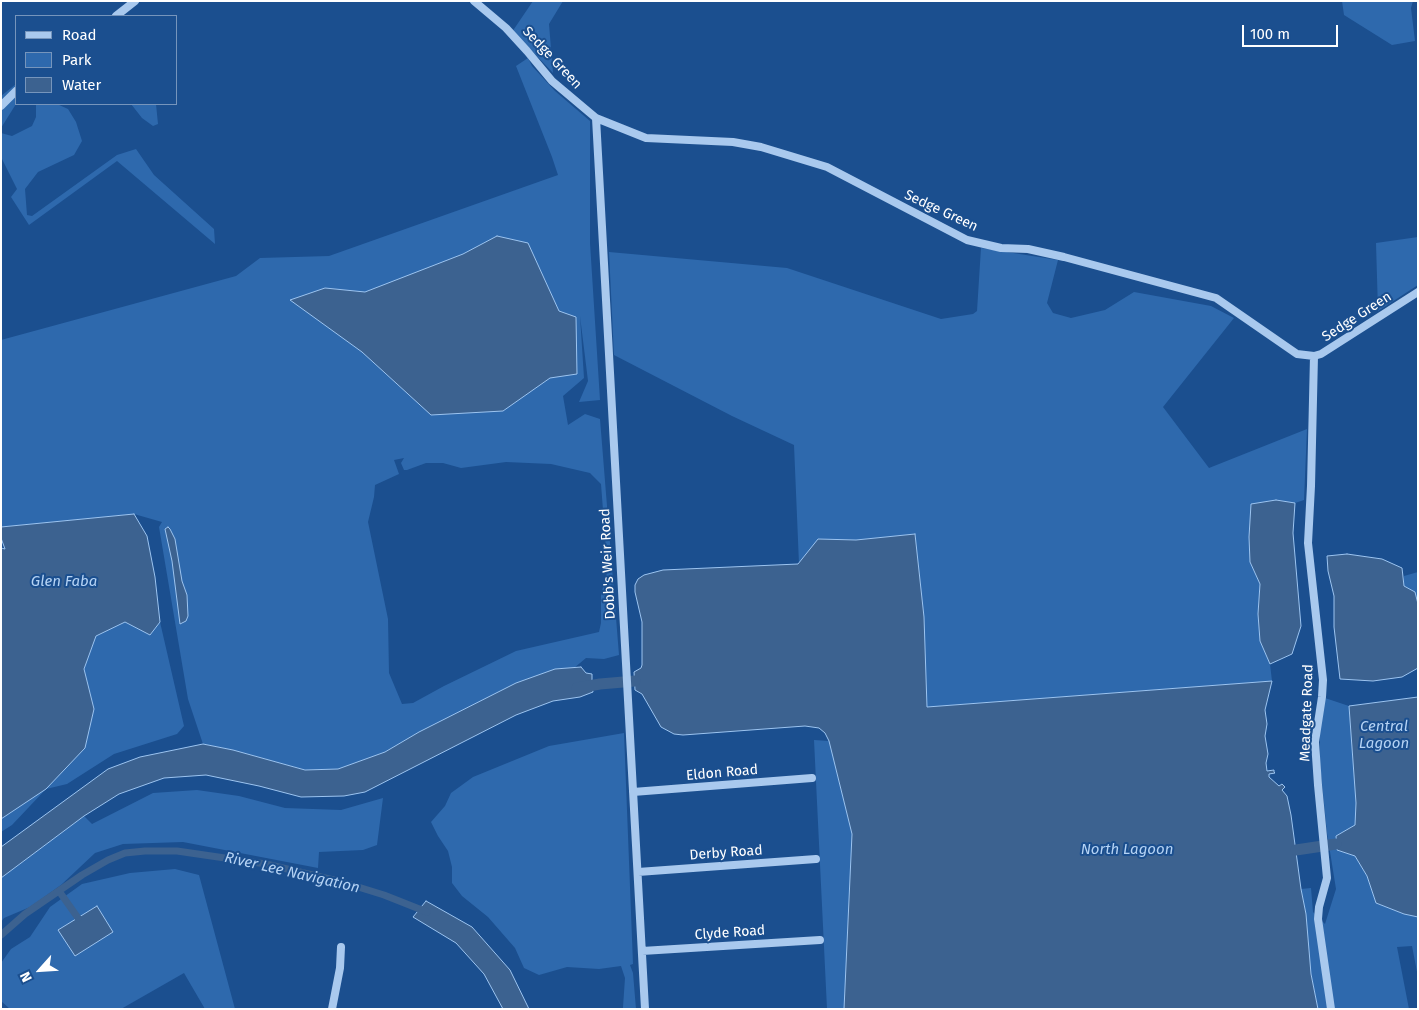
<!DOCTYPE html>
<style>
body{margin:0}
#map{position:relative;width:1419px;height:1010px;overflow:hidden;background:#1b4f8f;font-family:"Fira Sans",sans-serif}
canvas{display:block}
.frame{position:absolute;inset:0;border:2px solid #fff;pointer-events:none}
.legend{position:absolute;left:15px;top:15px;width:162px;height:90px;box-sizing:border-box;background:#1b4f8f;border:1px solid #7695bc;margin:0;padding:6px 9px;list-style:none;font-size:15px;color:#fff}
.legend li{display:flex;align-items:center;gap:10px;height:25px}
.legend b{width:25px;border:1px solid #7695bc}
.north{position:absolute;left:15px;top:945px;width:50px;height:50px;-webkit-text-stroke:4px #1b4f8f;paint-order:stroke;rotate:244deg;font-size:14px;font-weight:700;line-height:20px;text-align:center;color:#fff}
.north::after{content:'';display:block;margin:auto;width:18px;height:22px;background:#fff;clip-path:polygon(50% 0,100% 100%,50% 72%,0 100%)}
.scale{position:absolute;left:1242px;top:25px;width:96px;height:22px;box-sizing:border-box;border:2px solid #fff;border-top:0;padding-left:6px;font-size:15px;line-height:18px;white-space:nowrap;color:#fff;-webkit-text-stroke:4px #1b4f8f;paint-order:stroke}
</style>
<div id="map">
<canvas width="1419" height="1010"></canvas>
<div class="frame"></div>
<ul class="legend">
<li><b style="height:6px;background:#a9c9ee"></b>Road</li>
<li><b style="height:14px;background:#2e69ad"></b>Park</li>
<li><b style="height:14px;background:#3c6290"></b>Water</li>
</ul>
<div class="north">N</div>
<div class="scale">100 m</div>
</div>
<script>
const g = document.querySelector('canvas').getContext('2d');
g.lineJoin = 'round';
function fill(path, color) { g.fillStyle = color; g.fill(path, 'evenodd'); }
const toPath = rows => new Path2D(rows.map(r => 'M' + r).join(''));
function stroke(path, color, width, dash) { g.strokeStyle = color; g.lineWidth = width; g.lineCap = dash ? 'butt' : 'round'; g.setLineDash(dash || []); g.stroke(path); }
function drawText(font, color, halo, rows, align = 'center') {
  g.font = font + ' "Fira Sans",sans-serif'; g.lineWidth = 4; g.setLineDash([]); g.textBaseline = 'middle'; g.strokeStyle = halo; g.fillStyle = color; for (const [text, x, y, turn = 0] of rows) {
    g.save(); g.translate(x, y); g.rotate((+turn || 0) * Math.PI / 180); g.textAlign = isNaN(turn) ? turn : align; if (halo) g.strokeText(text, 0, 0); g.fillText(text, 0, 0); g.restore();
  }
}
fill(toPath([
 [533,1,563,1,549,24,553,73,535,54,512,32],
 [1342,1,1413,1,1411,8,1415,41,1392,45,1344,15],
 [528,58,532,66,555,91,590,121,590,243,600,400,579,402,588,381,580,316,584,378,563,396,568,425,585,414,600,419,619,655,604,659,586,658,574,668,555,669,516,683,419,732,385,752,338,769,306,770,233,750,203,744,188,699,159,527,162,522,134,514,1,527,1,340,236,276,260,258,329,256,558,175,552,157,516,66],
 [404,458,401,463,404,470,407,470,426,463,443,463,461,468,506,462,551,464,590,473,601,484,606,550,604,560,609,569,605,578,601,596,601,623,599,632,516,651,444,686,413,703,402,704,389,673,388,619,368,522,374,497,375,485,399,474,394,460],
 [16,84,16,104,1,128,1,96],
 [36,104,57,104,68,109,76,122,82,141,74,155,38,172,25,189,27,215,32,216,117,155,136,149,154,175,214,229,215,244,117,161,29,225,11,197,17,189,1,157,1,133,12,136,32,126,36,117],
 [131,104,156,104,158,124,153,126,142,118],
 [1418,237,1418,285,1378,311,1376,243],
 [981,248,1058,260,1047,303,1053,313,1071,318,1105,310,1134,292,1211,306,1234,318,1163,407,1209,468,1307,429,1304,500,1295,503,1276,500,1251,505,1249,537,1250,562,1260,584,1258,614,1260,641,1270,664,1272,681,927,707,924,617,915,534,856,540,818,539,799,564,794,445,732,416,614,355,609,252,787,268,941,319,973,314,977,311],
 [1418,572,1418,604,1415,592,1404,586,1404,576],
 [125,622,150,635,160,622,184,726,177,734,114,754,67,784,46,789,12,825,1,832,1,819,46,789,94,708,84,669,96,636],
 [1322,697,1349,706,1356,803,1355,825,1336,836,1355,856,1367,876,1376,903,1404,914,1418,917,1418,977,1412,946,1397,947,1409,1009,1318,1009,1311,974,1301,889,1311,888,1313,912,1325,924,1336,889,1327,833,1320,764,1320,719],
 [624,733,633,964,630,965,633,973,636,1009,623,1009,623,1007,625,978,621,966,599,969,567,967,539,975,524,968,515,948,488,917,462,896,452,883,452,867,448,851,438,836,431,822,445,806,451,793,473,777,549,746],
 [814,740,829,741,852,834,844,1009,827,1009],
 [197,790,239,796,285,808,341,810,383,798,377,845,363,850,319,852,318,868,183,842,123,844,95,853,61,885,30,907,4,918,1,922,1,878,84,816,92,824,153,793],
 [175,869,199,875,235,1009,205,1009,184,973,121,1009,10,1009,1,1001,1,963,11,949,30,937,50,907,82,884,130,873]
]), '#2e69ad');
const water = toPath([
 [497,236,528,243,559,311,576,317,577,374,550,378,503,411,431,415,362,352,290,300,325,288,365,292,463,254,497,236],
 [1276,500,1295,503,1293,533,1301,626,1292,654,1270,664,1260,641,1258,614,1260,584,1250,562,1249,537,1251,504,1276,500],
 [134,514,147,536,155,577,160,622,150,635,125,622,96,636,84,669,94,709,85,748,46,789,1,819,1,548,5,549,1,538,1,527,134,514],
 [168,527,170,529,175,539,182,581,187,595,188,616,186,621,180,624,172,561,165,529,168,527],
 [915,534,924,617,927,707,1272,681,1265,710,1267,724,1265,736,1268,754,1266,763,1267,771,1274,770,1274,772,1275,773,1269,774,1269,777,1279,786,1282,784,1285,787,1282,790,1287,796,1291,815,1301,889,1306,914,1311,974,1318,1009,844,1009,852,834,829,741,825,733,819,728,805,726,683,735,674,734,661,727,642,694,635,690,634,672,641,668,642,665,642,622,635,592,635,585,638,579,644,575,663,570,798,564,818,539,856,540,915,534],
 [1347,554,1382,559,1402,568,1404,586,1415,592,1418,604,1418,668,1402,677,1373,681,1340,679,1334,627,1334,596,1328,571,1327,556,1347,554],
 [581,667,586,673,592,674,592,681,590,683,592,686,593,692,580,697,553,701,516,715,365,792,344,796,301,797,259,786,206,775,164,778,119,794,84,816,1,878,1,847,108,769,140,757,203,744,233,750,305,770,338,769,385,752,419,732,516,683,555,669,581,667],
 [1418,697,1418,917,1404,914,1376,903,1367,876,1355,856,1337,850,1336,836,1355,825,1356,803,1349,706,1418,697],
 [426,901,472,927,510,970,529,1009,503,1009,484,974,456,943,413,917,426,901],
 [97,906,113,932,75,956,58,930,97,906]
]);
fill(water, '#3c6290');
stroke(water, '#9cc4f0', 1);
stroke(toPath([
 [59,891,78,918],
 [1,935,25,914,82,875,108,860,125,853,145,851,177,851,266,864,342,882,384,895,427,912]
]), '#3c6290', 7);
stroke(toPath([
 [577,688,600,684,635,681],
 [1296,850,1336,844]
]), '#3c6290', 11);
stroke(toPath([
 [474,1,506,28,527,51,552,81,596,118,646,138,733,142,761,147,827,167,967,240,1001,248,1028,249,1064,257,1216,298,1297,354,1314,356,1321,354,1418,292],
 [116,16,135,1],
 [1,106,16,91],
 [596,118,645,1009],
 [1314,356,1311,486,1308,543,1323,680,1322,697,1315,742,1318,785,1327,878,1319,907,1318,919,1331,1009],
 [633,792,812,778],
 [638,872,816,859],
 [642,951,820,940],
 [332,1009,340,968,341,947]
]), '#a9c9ee', 8);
drawText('14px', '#fff', '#1b4f8f', [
 ["Sedge Green",552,58,47],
 ["Sedge Green",941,211,25],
 ["Sedge Green",1357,317,-33],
 ["Dobb's Weir Road",608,564,-93],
 ["Meadgate Road",1307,713,-88],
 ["Eldon Road",722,773,-5],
 ["Derby Road",726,853,-4],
 ["Clyde Road",730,933,-4]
]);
drawText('italic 15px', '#b5d3f5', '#1b4f8f', [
 ["Glen Faba",64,582],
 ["Central",1384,727],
 ["Lagoon",1384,744],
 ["North Lagoon",1127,850],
 ["River Lee Navigation",292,873,13]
]);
</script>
